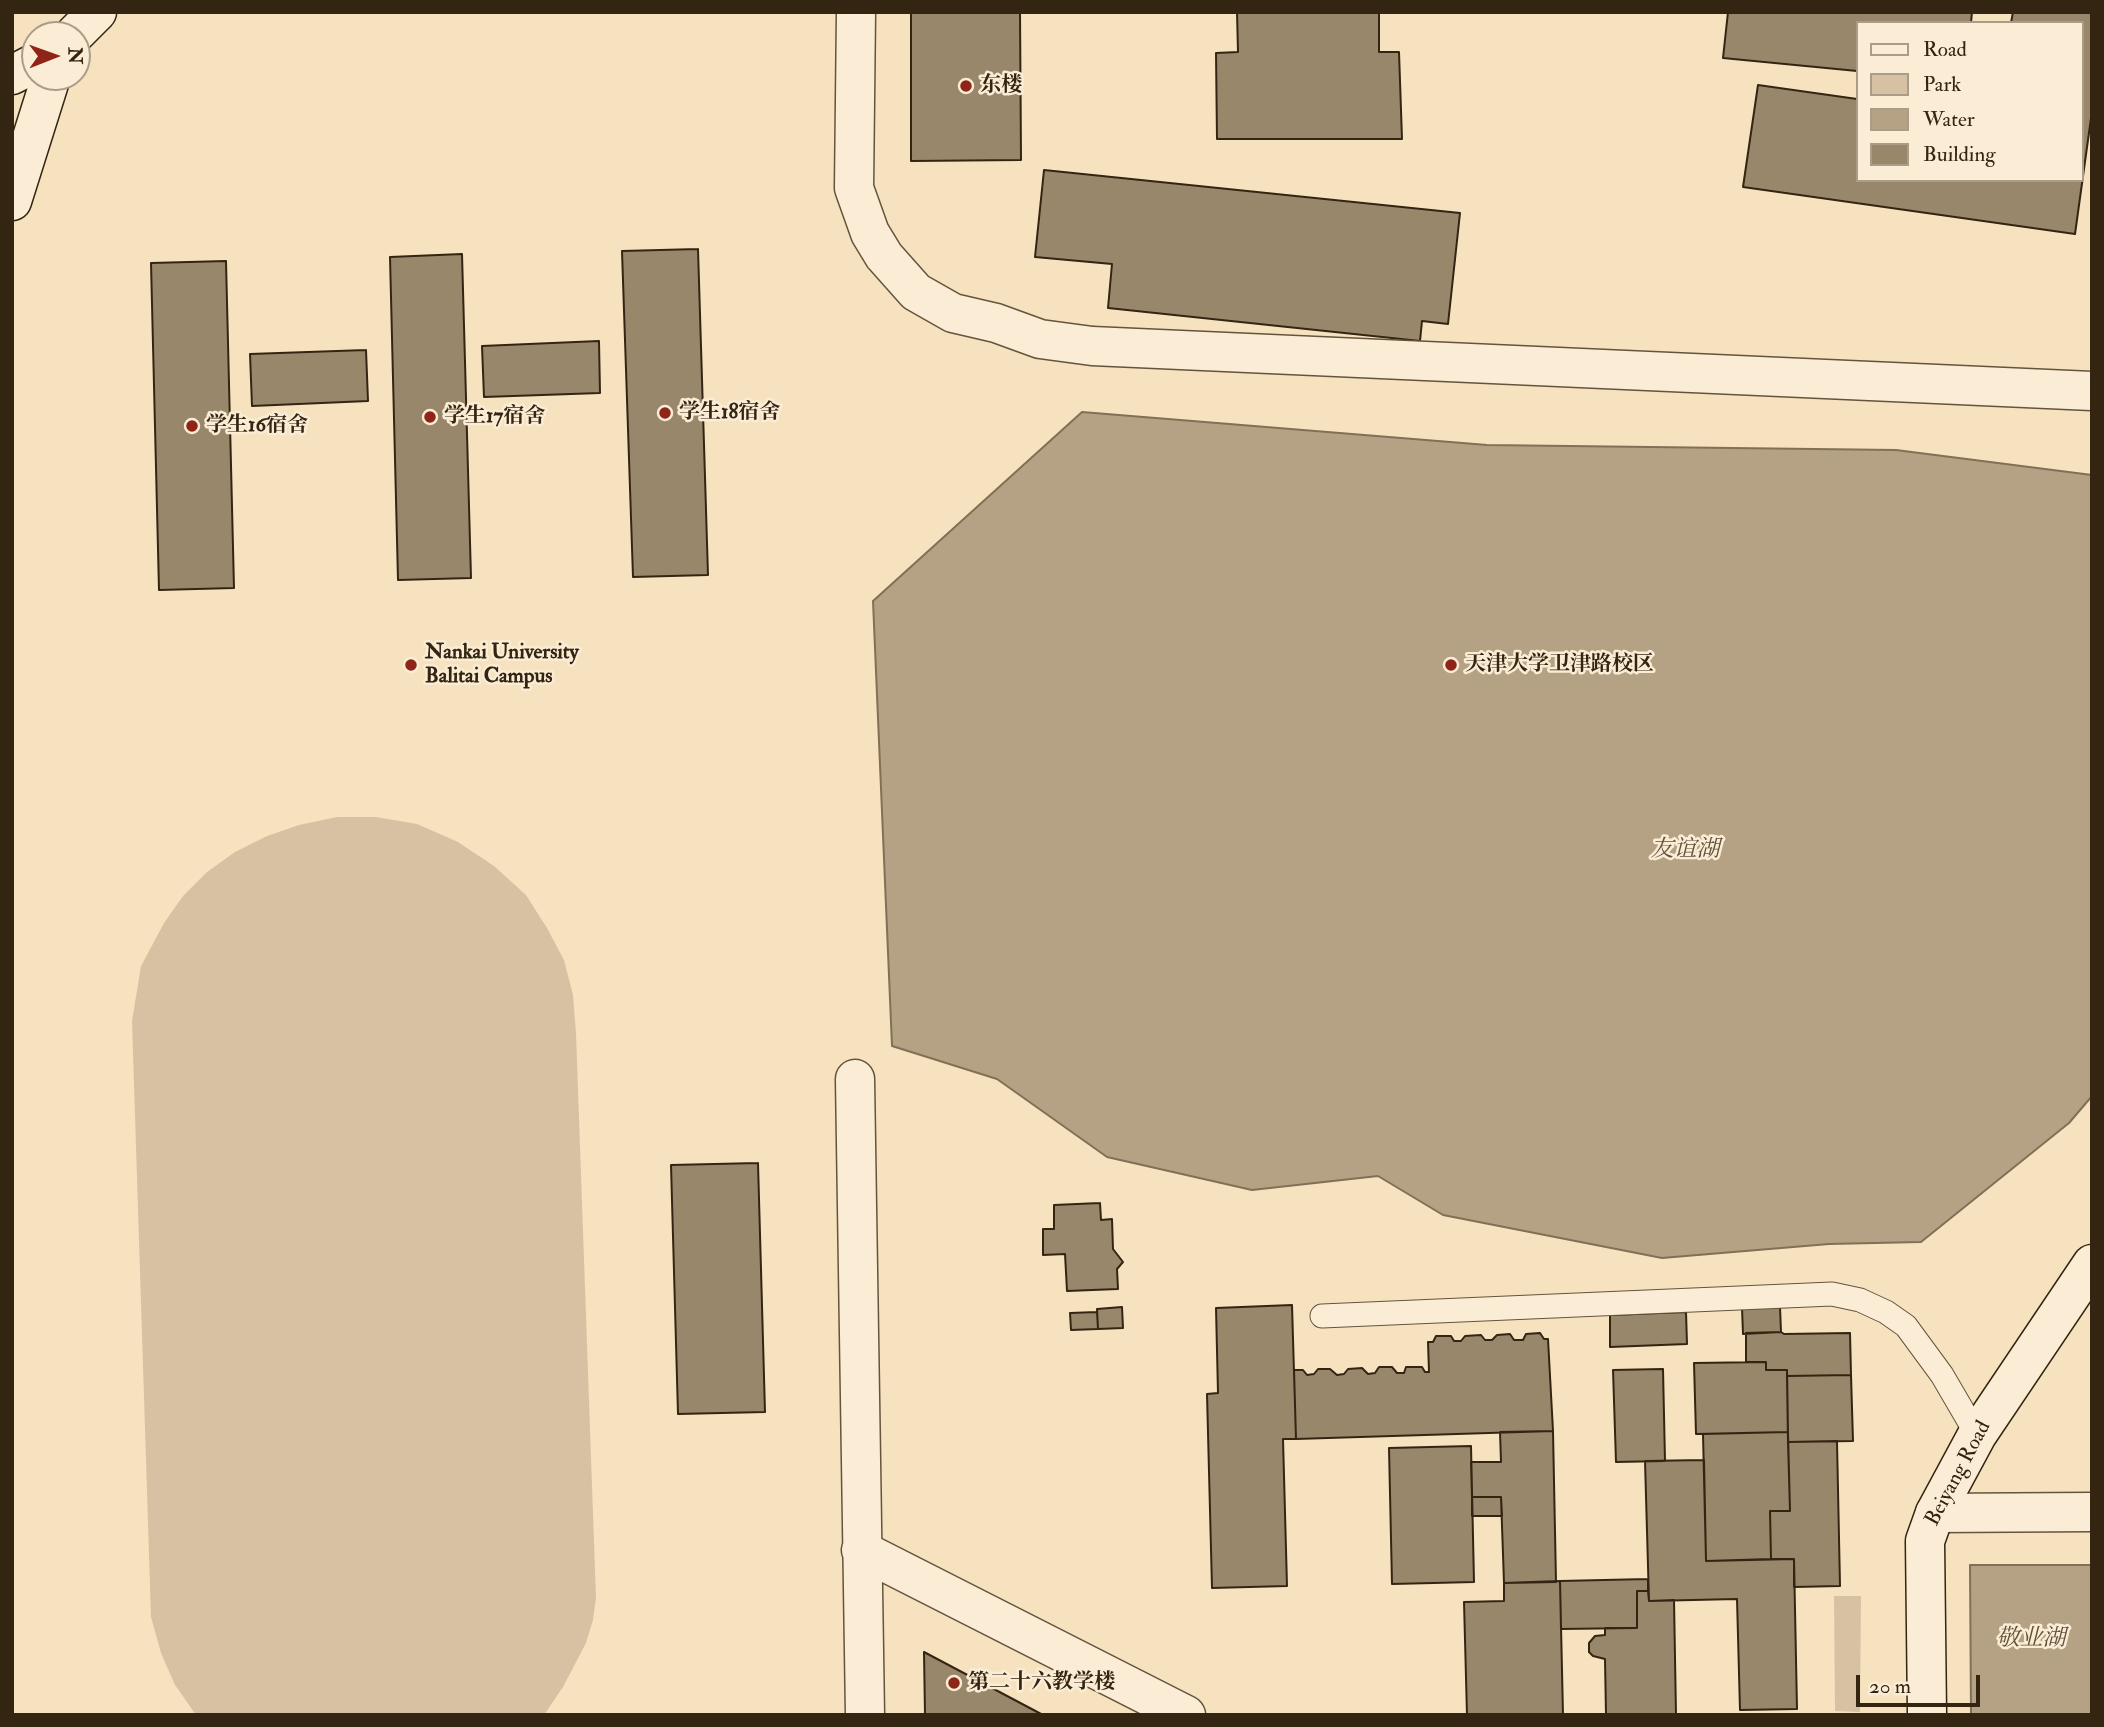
<!DOCTYPE html>
<meta charset="utf-8">
<style>
body{margin:0}
#map{position:relative;width:2104px;height:1727px;overflow:hidden;background:#f7e2bf;font-family:"IM FELL Double Pica",serif}
canvas{display:block}
.frame{position:absolute;inset:0;border:14px solid #342512;pointer-events:none}
.legend{position:absolute;left:1856px;top:21px;width:228px;height:161px;box-sizing:border-box;background:#faecd5;border:2px solid #ab9c87;margin:0;padding:9px 12px;list-style:none;font-size:21px;color:#342512}
.legend li{display:flex;align-items:center;gap:14px;height:35px}
.legend b{width:35px;border:2px solid #ab9c87}
.north{position:absolute;left:21px;top:21px;width:70px;height:70px;box-sizing:border-box;background:#faecd5;border:2px solid #ab9c87;border-radius:50%;rotate:89deg;font-size:19px;font-weight:700;line-height:28px;text-align:center;color:#342512}
.north::after{content:'';display:block;margin:auto;width:24px;height:32px;background:#8f2418;clip-path:polygon(50% 0,100% 100%,50% 72%,0 100%)}
.scale{position:absolute;left:1856px;top:1675px;width:124px;height:32px;box-sizing:border-box;border:4px solid #342512;border-top:0;padding-left:9px;font-size:21px;line-height:24px;white-space:nowrap;color:#342512;-webkit-text-stroke:5px #faecd5;paint-order:stroke}
</style>
<div id="map">
<canvas width="2104" height="1727"></canvas>
<div class="frame"></div>
<ul class="legend">
<li><b style="height:9px;background:#faecd5"></b>Road</li>
<li><b style="height:19px;background:#d6c2a2"></b>Park</li>
<li><b style="height:19px;background:#b5a284"></b>Water</li>
<li><b style="height:19px;background:#99876c"></b>Building</li>
</ul>
<div class="north">N</div>
<div class="scale">20 m</div>
</div>
<script>
const g = document.querySelector('canvas').getContext('2d');
g.lineJoin = 'round';
function fill(path, color) { g.fillStyle = color; g.fill(path, 'evenodd'); }
const toPath = rows => new Path2D(rows.map(r => 'M' + r).join(''));
function stroke(path, color, width, dash) { g.strokeStyle = color; g.lineWidth = width; g.lineCap = dash ? 'butt' : 'round'; g.setLineDash(dash || []); g.stroke(path); }
function drawText(font, color, halo, rows, align = 'center') {
  g.font = font + ' "IM FELL Double Pica","Noto Serif SC",serif'; g.lineWidth = 5; g.setLineDash([]); g.textBaseline = 'middle'; g.strokeStyle = halo; g.fillStyle = color; for (const [text, x, y, turn = 0] of rows) {
    g.save(); g.translate(x, y); g.rotate((+turn || 0) * Math.PI / 180); g.textAlign = isNaN(turn) ? turn : align; if (halo) g.strokeText(text, 0, 0); g.fillText(text, 0, 0); g.restore();
  }
}
fill(toPath([
 [337,817,376,817,417,824,458,842,494,866,526,895,547,928,564,960,573,995,576,1033,596,1598,593,1620,586,1643,563,1687,544,1715,196,1715,175,1685,161,1653,151,1617,132,1021,141,966,164,923,183,896,207,872,235,852,267,836,299,825],
 [1834,1596,1861,1596,1860,1712,1835,1711]
]), '#d6c2a2');
const water = toPath([
 [1082,412,1487,445,1896,450,2092,475,2092,1096,2069,1123,1921,1242,1829,1244,1662,1258,1443,1215,1378,1176,1252,1190,1107,1157,997,1079,892,1046,873,601,1082,412],
 [1970,1565,2092,1565,2092,1715,1971,1715,1970,1565]
]);
fill(water, '#b5a284');
stroke(water, '#817056', 2);
const building = toPath([
 [911,12,1020,12,1021,160,911,161,911,12],
 [1237,12,1379,12,1379,52,1399,52,1402,139,1217,139,1216,53,1238,52,1237,12],
 [1728,12,1972,12,1971,23,1857,23,1857,71,1723,58,1728,12],
 [2013,12,2092,12,2092,111,2075,234,1743,187,1758,85,1857,99,1857,180,2081,180,2081,23,2011,23,2013,12],
 [1044,170,1460,213,1448,324,1422,321,1420,341,1108,308,1112,264,1035,257,1044,170],
 [698,249,708,575,633,577,622,251,698,249],
 [462,254,471,578,398,580,390,257,462,254],
 [226,261,234,588,159,590,151,263,226,261],
 [599,341,600,393,484,397,482,346,599,341],
 [366,350,368,401,252,406,250,354,366,350],
 [758,1163,765,1412,678,1414,671,1165,758,1163],
 [1100,1203,1101,1220,1112,1219,1113,1249,1123,1262,1117,1269,1118,1289,1067,1291,1065,1254,1043,1255,1043,1229,1054,1229,1054,1205,1100,1203],
 [1292,1305,1296,1439,1283,1439,1287,1586,1212,1588,1207,1394,1218,1393,1216,1308,1292,1305],
 [1122,1307,1123,1328,1098,1329,1097,1309,1122,1307],
 [1780,1307,1781,1332,1743,1334,1742,1308,1780,1307],
 [1097,1312,1098,1329,1071,1330,1070,1313,1097,1312],
 [1686,1312,1687,1344,1610,1347,1610,1315,1686,1312],
 [1781,1332,1784,1334,1850,1333,1851,1375,1787,1376,1787,1370,1766,1370,1766,1362,1746,1362,1746,1333,1781,1332],
 [1540,1333,1544,1339,1548,1339,1553,1431,1296,1439,1294,1370,1303,1370,1307,1375,1314,1374,1318,1369,1330,1369,1337,1375,1344,1374,1348,1369,1362,1368,1368,1374,1375,1373,1379,1367,1392,1367,1397,1373,1404,1373,1406,1367,1422,1367,1425,1372,1429,1372,1428,1342,1433,1342,1436,1336,1451,1336,1454,1341,1461,1341,1465,1336,1481,1335,1485,1340,1492,1340,1497,1335,1510,1334,1514,1340,1523,1340,1526,1334,1540,1333],
 [1766,1362,1766,1370,1787,1370,1788,1432,1696,1434,1694,1363,1766,1362],
 [1663,1369,1665,1461,1616,1462,1613,1370,1663,1369],
 [1851,1375,1853,1441,1788,1442,1787,1376,1851,1375],
 [1553,1431,1556,1582,1504,1583,1501,1497,1472,1497,1471,1462,1501,1462,1500,1432,1553,1431],
 [1788,1432,1790,1511,1770,1511,1771,1559,1706,1561,1703,1434,1788,1432],
 [1837,1441,1840,1586,1794,1587,1794,1559,1771,1559,1770,1511,1790,1511,1788,1442,1837,1441],
 [1471,1446,1474,1582,1392,1584,1389,1448,1471,1446],
 [1704,1460,1706,1561,1794,1559,1797,1709,1740,1710,1737,1599,1649,1601,1645,1461,1704,1460],
 [1472,1497,1501,1497,1502,1516,1472,1516,1472,1497],
 [1648,1579,1648,1591,1637,1591,1637,1628,1561,1629,1560,1581,1648,1579],
 [1560,1581,1563,1715,1467,1715,1464,1602,1504,1601,1504,1583,1560,1581],
 [1637,1591,1648,1591,1649,1601,1674,1600,1676,1715,1606,1715,1605,1659,1593,1656,1589,1652,1589,1643,1595,1636,1605,1635,1605,1628,1637,1628,1637,1591],
 [924,1652,1043,1715,925,1715,924,1652]
]);
fill(building, '#99876c');
stroke(building, '#342512', 2);
const lane = toPath([
 [1322,1316,1832,1294,1860,1300,1886,1312,1906,1326,1942,1375,1977,1435]
]);
const street = toPath([
 [856,12,854,188,870,233,884,256,916,292,953,313,996,323,1040,339,1092,346,2092,391],
 [855,1079,865,1715],
 [1935,1513,2092,1512],
 [861,1550,1186,1715]
]);
const secondary = toPath([
 [74,35,97,12],
 [12,75,35,63],
 [12,201,51,77],
 [1927,1715,1925,1541,1935,1513,1977,1435,2092,1264]
]);
stroke(lane, '#65543d', 25);
stroke(street, '#65543d', 41);
stroke(secondary, '#342512', 41);
stroke(lane, '#faecd5', 23);
stroke(street, '#faecd5', 38);
stroke(secondary, '#faecd5', 38);
for (const [x, y, r, color] of [
 [966,86,7,"#8f2418"],
 [665,413,7,"#8f2418"],
 [430,417,7,"#8f2418"],
 [192,426,7,"#8f2418"],
 [411,665,7,"#8f2418"],
 [1451,665,7,"#8f2418"],
 [954,1683,7,"#8f2418"]
]) { const dot = new Path2D(); dot.arc(x, y, r, 0, 2 * Math.PI); g.fillStyle = color; g.fill(dot); stroke(dot, '#faecd5', 2.5); }
drawText('bold 21px', '#342512', '#faecd5', [
 ["东楼",980,86],
 ["学生18宿舍",679,413],
 ["学生17宿舍",444,417],
 ["学生16宿舍",206,426],
 ["Nankai University",425,653],
 ["Balitai Campus",425,677],
 ["天津大学卫津路校区",1465,665],
 ["第二十六教学楼",968,1683]
], 'left');
drawText('21px', '#342512', '#faecd5', [
 ["Beiyang Road",1959,1474,-62]
]);
drawText('italic 23px', '#61513a', '#faecd5', [
 ["友谊湖",1685,851],
 ["敬业湖",2031,1640]
]);
</script>
